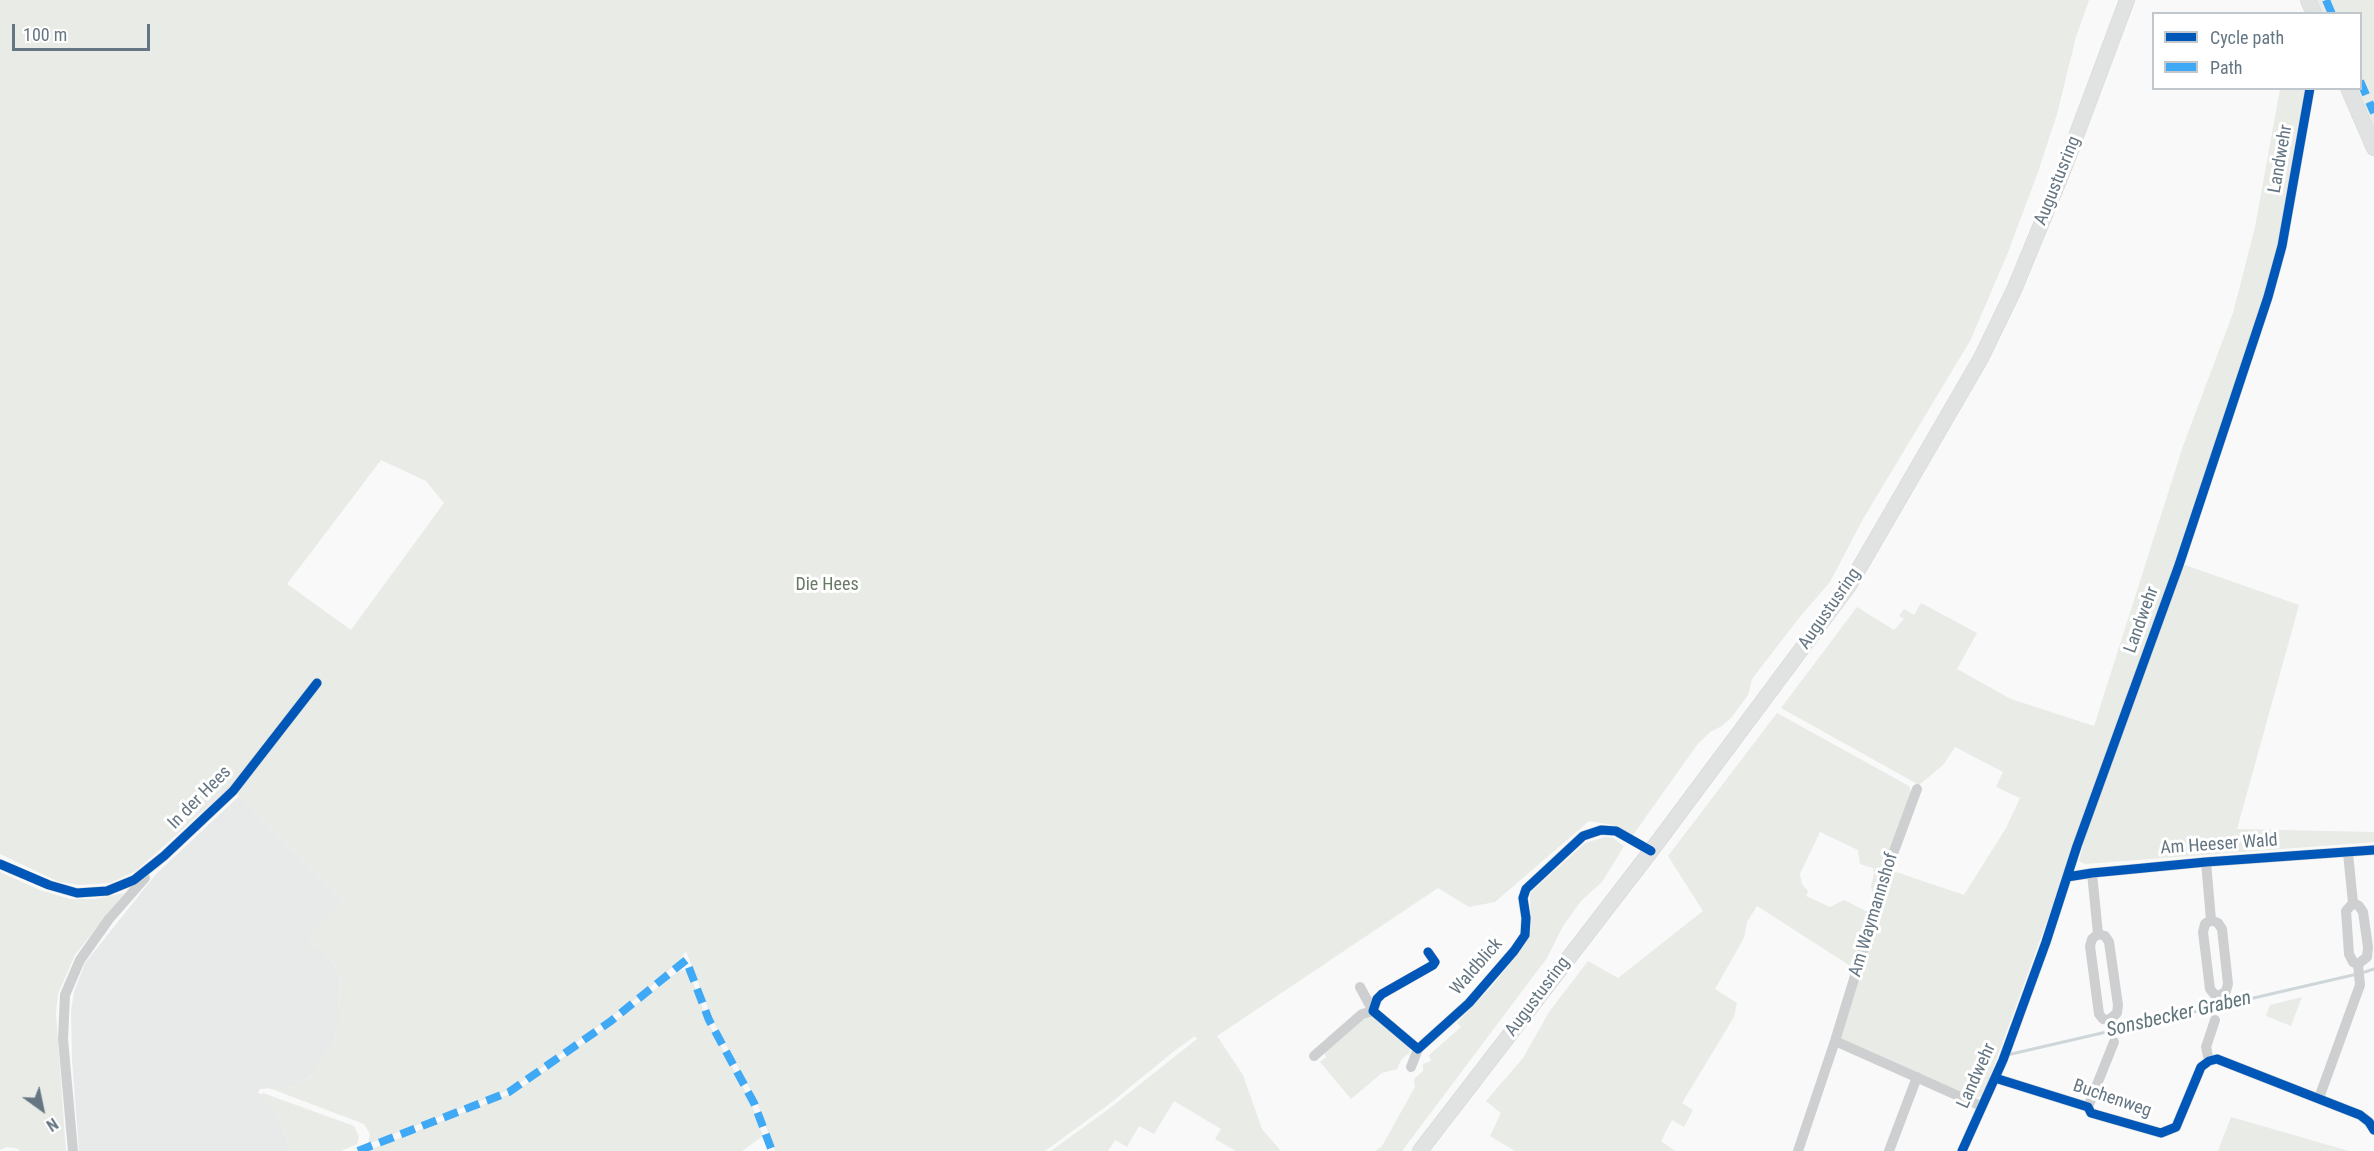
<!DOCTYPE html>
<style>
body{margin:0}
#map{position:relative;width:2374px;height:1151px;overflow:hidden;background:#f9f9f9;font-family:"Roboto Condensed",sans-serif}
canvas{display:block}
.legend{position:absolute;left:2152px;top:12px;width:210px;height:78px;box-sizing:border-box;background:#fff;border:2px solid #c1c8cd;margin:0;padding:8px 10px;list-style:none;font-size:18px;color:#657683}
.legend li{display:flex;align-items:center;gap:12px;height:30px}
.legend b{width:30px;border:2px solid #c1c8cd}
.north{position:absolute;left:12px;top:1079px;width:60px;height:60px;-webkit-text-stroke:4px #fff;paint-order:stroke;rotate:147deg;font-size:16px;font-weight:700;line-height:24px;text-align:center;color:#657683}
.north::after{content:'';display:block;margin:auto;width:21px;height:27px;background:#657683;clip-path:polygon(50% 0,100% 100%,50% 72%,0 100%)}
.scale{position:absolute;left:12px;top:24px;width:138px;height:27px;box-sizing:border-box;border:3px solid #657683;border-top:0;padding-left:8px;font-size:18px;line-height:21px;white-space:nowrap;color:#657683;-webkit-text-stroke:4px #fff;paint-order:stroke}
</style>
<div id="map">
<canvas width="2374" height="1151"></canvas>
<ul class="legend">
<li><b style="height:8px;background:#0057b8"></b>Cycle path</li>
<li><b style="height:8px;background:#3fa9f5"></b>Path</li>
</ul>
<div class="north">N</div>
<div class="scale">100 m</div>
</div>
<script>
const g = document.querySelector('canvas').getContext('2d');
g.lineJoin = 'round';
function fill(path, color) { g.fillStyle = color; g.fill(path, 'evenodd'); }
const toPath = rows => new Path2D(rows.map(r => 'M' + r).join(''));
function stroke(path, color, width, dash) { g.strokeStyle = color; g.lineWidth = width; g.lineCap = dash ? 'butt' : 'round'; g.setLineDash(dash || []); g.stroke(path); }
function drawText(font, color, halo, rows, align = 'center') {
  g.font = font + ' "Roboto Condensed",sans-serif'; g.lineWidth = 6; g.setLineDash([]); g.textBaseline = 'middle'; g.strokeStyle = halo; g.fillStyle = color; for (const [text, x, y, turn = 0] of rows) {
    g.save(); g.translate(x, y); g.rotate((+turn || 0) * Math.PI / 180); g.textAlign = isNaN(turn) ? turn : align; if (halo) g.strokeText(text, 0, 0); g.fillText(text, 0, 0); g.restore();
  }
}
fill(toPath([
 [239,796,343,902,312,946,325,952,341,976,338,1008,338,1025,334,1042,310,1076,297,1086,260,1089,258,1092,273,1105,292,1151,79,1151,72,1060,71,1011,74,992,85,963,156,874]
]), '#e8e9e9');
fill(toPath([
 [0,0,2089,0,2076,37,2057,114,2038,172,2007,255,1970,341,1863,519,1830,582,1799,618,1752,679,1748,695,1732,717,1722,726,1710,732,1697,745,1633,835,1613,825,1589,821,1495,902,1469,907,1438,888,1217,1036,1243,1075,1262,1129,1281,1151,1236,1151,1215,1139,1221,1129,1174,1101,1154,1134,1139,1126,1127,1147,1115,1140,1108,1151,1051,1151,1110,1108,1197,1039,1195,1036,1173,1052,1108,1105,1045,1151,775,1151,756,1100,713,1021,686,951,679,961,645,992,532,1075,509,1090,368,1144,370,1134,364,1124,269,1088,297,1086,310,1076,334,1042,338,1025,338,1008,341,976,325,952,312,946,307,937,343,902,230,787,136,871,110,883,80,885,59,882,0,854],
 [381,460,426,481,444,503,351,630,287,584],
 [2313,0,2374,0,2374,138,2352,89,2360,88,2360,14,2319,13],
 [2280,89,2308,89,2279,249,2191,526,1983,1096,1976,1098,1843,1041,1840,1037,1890,870,1964,895,2006,828,2020,798,1996,787,2003,772,1955,747,1943,765,1919,785,1781,708,1857,607,1894,630,1904,619,1899,616,1904,609,1914,615,1921,603,1977,633,1957,669,2011,699,2094,726,2183,446,2233,313,2255,227],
 [2182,564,2299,605,2237,829,2374,832,2374,842,2085,864,2079,861,2089,821],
 [1777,713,1909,786,1912,794,1876,894,1873,895,1871,887,1874,874,1873,868,1860,864,1858,850,1820,832,1800,874,1802,884,1808,891,1806,896,1830,907,1844,900,1872,914,1855,969,1757,906,1747,922,1744,938,1715,989,1737,1003,1734,1017,1682,1103,1693,1110,1684,1127,1672,1120,1661,1141,1675,1151,1515,1151,1490,1136,1501,1113,1486,1101,1523,1058,1549,1012,1588,961,1618,978,1703,911,1668,856],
 [1605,837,1613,838,1624,846,1602,882,1581,901,1563,926,1547,958,1402,1151,1375,1151,1382,1146,1415,1087,1414,1079,1423,1071,1423,1064,1431,1061,1429,1055,1461,1027,1457,1023,1493,985,1525,944,1531,932,1530,893,1585,843],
 [0,872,40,890,70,899,94,899,124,893,75,955,58,994,56,1013,66,1151,20,1151,16,1148,7,1147,0,1150],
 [683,970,689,972,709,1024,751,1102,763,1136,742,1151,367,1151,515,1092,620,1017,677,972],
 [2302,997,2291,1026,2266,1016,2270,1005],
 [1371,1015,1410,1048,1410,1052,1401,1060,1397,1069,1382,1073,1351,1099,1320,1062,1326,1057,1324,1051,1363,1018],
 [263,1093,354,1126,359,1137,357,1144,341,1151,292,1151,273,1105,261,1095],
 [2231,1117,2349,1151,2218,1151]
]), '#e8ebe6');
stroke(toPath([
 [2365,972,2374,969],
 [2007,1055,2353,975]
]), '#ced6d9', 3);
const secondary = toPath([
 [2308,0,2314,14],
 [2348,88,2374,148],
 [1420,1151,1651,851,1850,584,1981,358,2014,290,2063,171,2127,0]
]);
stroke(secondary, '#d5d6d7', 16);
stroke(toPath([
 [2206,862,2211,920,2205,924,2203,932,2210,989,2214,994,2219,996,2226,991,2228,984,2222,929,2218,923,2211,920],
 [0,864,49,885,77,893,107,891,134,880,164,856,233,791,317,683],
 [2092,873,2098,934,2092,939,2090,946,2099,1014,2103,1019,2109,1020,2117,1013,2118,1005,2109,942,2105,936,2098,934],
 [2067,877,2092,873,2206,862,2374,850],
 [2353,903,2359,906,2363,912,2368,947,2367,957,2358,964],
 [1428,952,1435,962,1433,965,1382,994,1377,999,1373,1011,1418,1049,1469,1003,1514,951,1525,935,1526,918,1523,898,1526,889,1583,836,1601,830,1616,831,1651,851],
 [1835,1041,1981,1106],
 [1314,1056,1362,1014,1373,1011,1360,987],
 [2209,1061,2206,1047,2215,1020],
 [1411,1067,1418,1049],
 [1995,1078,2088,1107,2091,1113,2161,1133,2176,1127,2201,1067,2209,1061,2217,1059,2360,1115,2369,1122,2374,1130],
 [2319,1098,2360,985,2358,964,2353,962,2349,954,2346,911,2353,903,2348,853],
 [2088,1107,2114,1042],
 [73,1151,63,1039,65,995,80,960,109,919,145,878],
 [1798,1151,1835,1041,1890,862,1917,789],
 [1889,1151,1917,1077],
 [1962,1151,2003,1060,2046,942,2077,846,2179,565,2268,297,2282,246,2310,88]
]), '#cecfd0', 10);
stroke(secondary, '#e1e2e2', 15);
stroke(toPath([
 [2326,0,2332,14],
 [2360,81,2374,113],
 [358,1151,509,1092,611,1021,686,960,709,1020,754,1103,772,1151]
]), '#3fa9f5', 8, [15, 8]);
stroke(toPath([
 [0,864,49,885,77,893,107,891,134,880,164,856,233,791,317,683],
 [2067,877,2092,873,2206,862,2374,850],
 [1428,952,1435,962,1433,965,1382,994,1377,999,1373,1011,1418,1049,1469,1003,1514,951,1525,935,1526,918,1523,898,1526,889,1583,836,1601,830,1616,831,1651,851],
 [1995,1078,2088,1107,2091,1113,2161,1133,2176,1127,2201,1067,2209,1061,2217,1059,2360,1115,2369,1122,2374,1130],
 [1962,1151,2003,1060,2046,942,2077,846,2179,565,2268,297,2282,246,2310,88]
]), '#0057b8', 9);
drawText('18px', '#657683', '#fff', [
 ["Landwehr",2281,159,-80],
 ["Augustusring",2058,181,-68],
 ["Augustusring",1830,609,-55],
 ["Landwehr",2142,620,-70],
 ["In der Hees",200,798,-45],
 ["Am Heeser Wald",2219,845,-4],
 ["Am Waymannshof",1874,915,-73],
 ["Waldblick",1477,967,-49],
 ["Augustusring",1538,997,-53],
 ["Landwehr",1977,1076,-66],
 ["Buchenweg",2112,1099,19]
]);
drawText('18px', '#687a64', '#fff', [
 ["Die Hees",827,585]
]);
drawText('italic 20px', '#60757c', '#fff', [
 ["Sonsbecker Graben",2179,1015,-13]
]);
</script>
